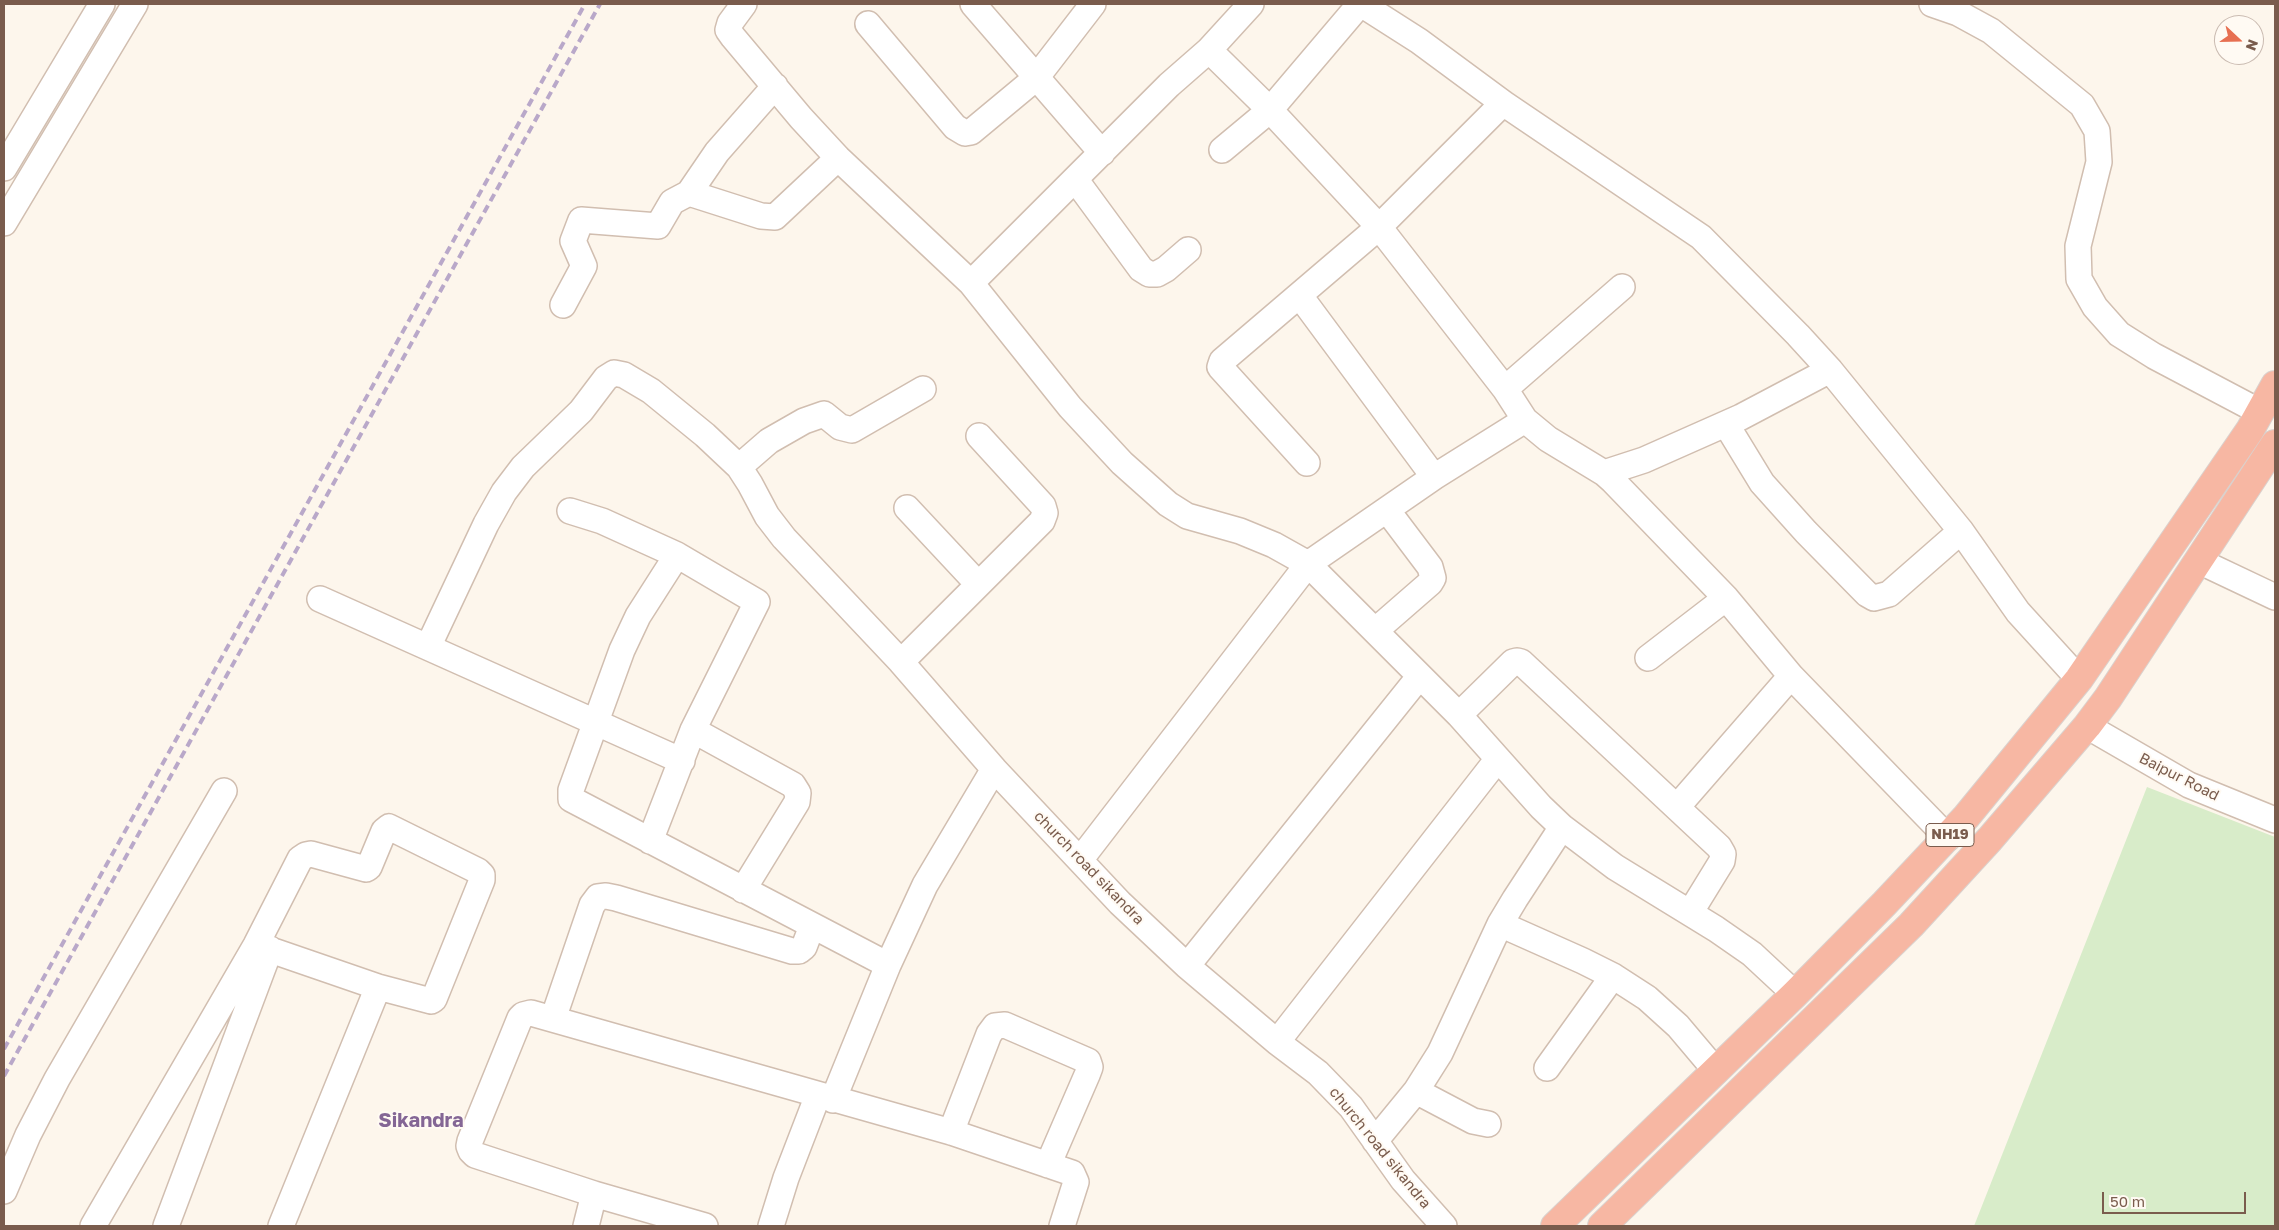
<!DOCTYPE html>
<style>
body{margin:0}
#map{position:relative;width:2279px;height:1230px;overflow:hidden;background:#fdf6ec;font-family:"Golos Text",sans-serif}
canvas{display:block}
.frame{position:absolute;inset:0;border:5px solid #7a5c4d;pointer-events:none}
.north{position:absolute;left:2214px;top:15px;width:50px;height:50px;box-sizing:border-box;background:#fffaf3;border:1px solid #cabbb1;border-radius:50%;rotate:111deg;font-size:14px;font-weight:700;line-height:20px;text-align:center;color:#7a5c4d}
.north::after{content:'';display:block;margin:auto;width:18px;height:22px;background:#e76f51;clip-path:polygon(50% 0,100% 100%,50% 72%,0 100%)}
.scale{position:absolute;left:2102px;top:1192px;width:144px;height:22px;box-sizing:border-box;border:2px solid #7a5c4d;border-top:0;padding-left:6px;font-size:15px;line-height:18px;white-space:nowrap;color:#7a5c4d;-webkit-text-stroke:4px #fffaf3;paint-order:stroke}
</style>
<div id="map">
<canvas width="2279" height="1230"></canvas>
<div class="frame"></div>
<div class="north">N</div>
<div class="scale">50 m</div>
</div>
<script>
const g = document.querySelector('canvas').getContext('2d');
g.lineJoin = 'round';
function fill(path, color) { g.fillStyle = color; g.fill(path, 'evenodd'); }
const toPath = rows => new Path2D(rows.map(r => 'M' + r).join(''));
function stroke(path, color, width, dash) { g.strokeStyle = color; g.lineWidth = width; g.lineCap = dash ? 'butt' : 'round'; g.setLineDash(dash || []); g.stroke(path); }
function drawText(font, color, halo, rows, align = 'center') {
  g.font = font + ' "Golos Text",sans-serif'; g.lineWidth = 4; g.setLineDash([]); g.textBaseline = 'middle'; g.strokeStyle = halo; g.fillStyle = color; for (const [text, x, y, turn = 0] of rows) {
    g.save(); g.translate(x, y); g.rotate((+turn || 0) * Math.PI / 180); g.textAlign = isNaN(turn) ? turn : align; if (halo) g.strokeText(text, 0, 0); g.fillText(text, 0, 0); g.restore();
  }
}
fill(toPath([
 [2147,787,2275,837,2275,1226,1974,1226]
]), '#d8ecc9');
const minor = toPath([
 [744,4,730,23,728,30,733,37,801,118,838,158,971,283,1070,407,1122,463,1168,504,1187,516,1240,531,1274,545,1308,564,1080,860],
 [973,4,1102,153],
 [1361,4,1419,41,1503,103,1701,237,1798,335,1830,370,1961,531,2018,612,2079,679],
 [1932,4,1958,13,1991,31,2082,105,2097,131,2099,162,2078,246,2079,279,2095,307,2119,334,2154,356,2260,412],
 [868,24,955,127,965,133,971,132,1036,78,1093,4],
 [1209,50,1270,110,1379,227,1505,389,1525,420,1548,439,1604,473,1613,481,1726,598,1791,676,1948,838],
 [1222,150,1270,110,1360,4],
 [4,168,102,4],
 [1075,179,1141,269,1149,274,1157,274,1166,269,1188,250],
 [689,193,717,152,775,86],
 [4,223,135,4],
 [971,283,1169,85,1209,50,1251,4],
 [1300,296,1434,477],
 [563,305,584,266,573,241,581,220,658,226,672,202,689,193,761,216,775,217,838,158],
 [1505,389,1622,287],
 [1525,420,1434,477,1308,564,1459,715,1541,807,1562,827,1615,867,1716,929,1752,954,1795,994],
 [1726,424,1762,483,1806,532,1867,594,1874,598,1889,594,1961,531],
 [1307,463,1220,367,1222,361,1379,227,1503,103],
 [739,467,769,441,804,421,824,414,840,427,852,430,923,389],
 [1604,473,1644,460,1741,417,1830,370],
 [907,508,978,584],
 [570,511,602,521,677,555,638,616,622,650,571,790,571,799,888,965],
 [2199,561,2275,597],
 [320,599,682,761],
 [1376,630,1430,583,1433,578,1430,567,1387,510],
 [428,647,486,524,504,492,523,467,581,411,606,378,614,373,624,375,651,391,705,435,739,467,750,484,767,516,784,538,901,662,994,769],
 [1648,658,1726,598],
 [901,662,1042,521,1045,513,1043,506,979,436],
 [1459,715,1513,662,1517,661,1521,662,1719,847,1723,854,1722,861,1690,913],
 [2087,726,2189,785,2275,820],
 [693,730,793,785,798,793,797,802,743,890],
 [1677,807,1791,676],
 [650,841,693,730,757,602,677,555],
 [1500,924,1583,961,1613,976,1647,998,1678,1026,1716,1071],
 [1187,966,1419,677],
 [553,1019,592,905,598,897,606,896,616,898,792,951,799,951,804,947,812,926],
 [1277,1042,1497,760],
 [1547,1068,1613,976],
 [1416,1091,1473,1121,1488,1124],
 [833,1100,888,965,925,885,994,769,1120,903,1187,966,1277,1042,1318,1073,1351,1107,1403,1180,1444,1226],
 [951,1132,989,1034,995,1026,1005,1025,1088,1061,1090,1067,1087,1075,1048,1165],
 [1375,1141,1416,1091,1440,1053,1500,924,1515,899,1562,827],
 [4,1191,28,1135,57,1079,224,791],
 [93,1226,256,945,300,859,306,855,311,854,366,869,369,867,384,831,389,827,478,871,482,875,482,880,434,999,431,1001,378,987,256,945],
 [166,1226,270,949],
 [281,1226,378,987],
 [586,1226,594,1194],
 [705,1226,594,1194,475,1155,471,1151,469,1146,470,1141,520,1018,523,1015,531,1013,951,1132,1072,1173,1076,1182,1062,1226],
 [771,1226,786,1178,818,1095]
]);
const highway = toPath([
 [1555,1226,1795,994,1884,904,1966,817,2079,679,2250,430,2275,385],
 [1602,1226,1911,925,1990,839,2087,726,2108,698,2275,444]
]);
stroke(minor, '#d1beb0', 28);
stroke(highway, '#dad1cd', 30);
stroke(minor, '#fff', 25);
stroke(highway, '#f7b7a3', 28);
stroke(toPath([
 [4,1049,585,4],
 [4,1076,600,4]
]), '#b9a8c9', 4, [8, 5]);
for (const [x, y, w] of [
 [1950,835,48]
]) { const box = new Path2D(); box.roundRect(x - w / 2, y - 11.5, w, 23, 4); g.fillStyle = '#fffaf3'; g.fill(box); stroke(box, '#7a5c4d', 1); }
drawText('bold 14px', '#7a5c4d', null, [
 ["NH19",1950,835]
]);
drawText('15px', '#7a5c4d', '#fffaf3', [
 ["Baipur Road",2179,777,27],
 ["church road sikandra",1089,868,46],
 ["church road sikandra",1380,1148,51]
]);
drawText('bold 20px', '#846695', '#fffaf3', [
 ["Sikandra",421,1121]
]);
</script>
